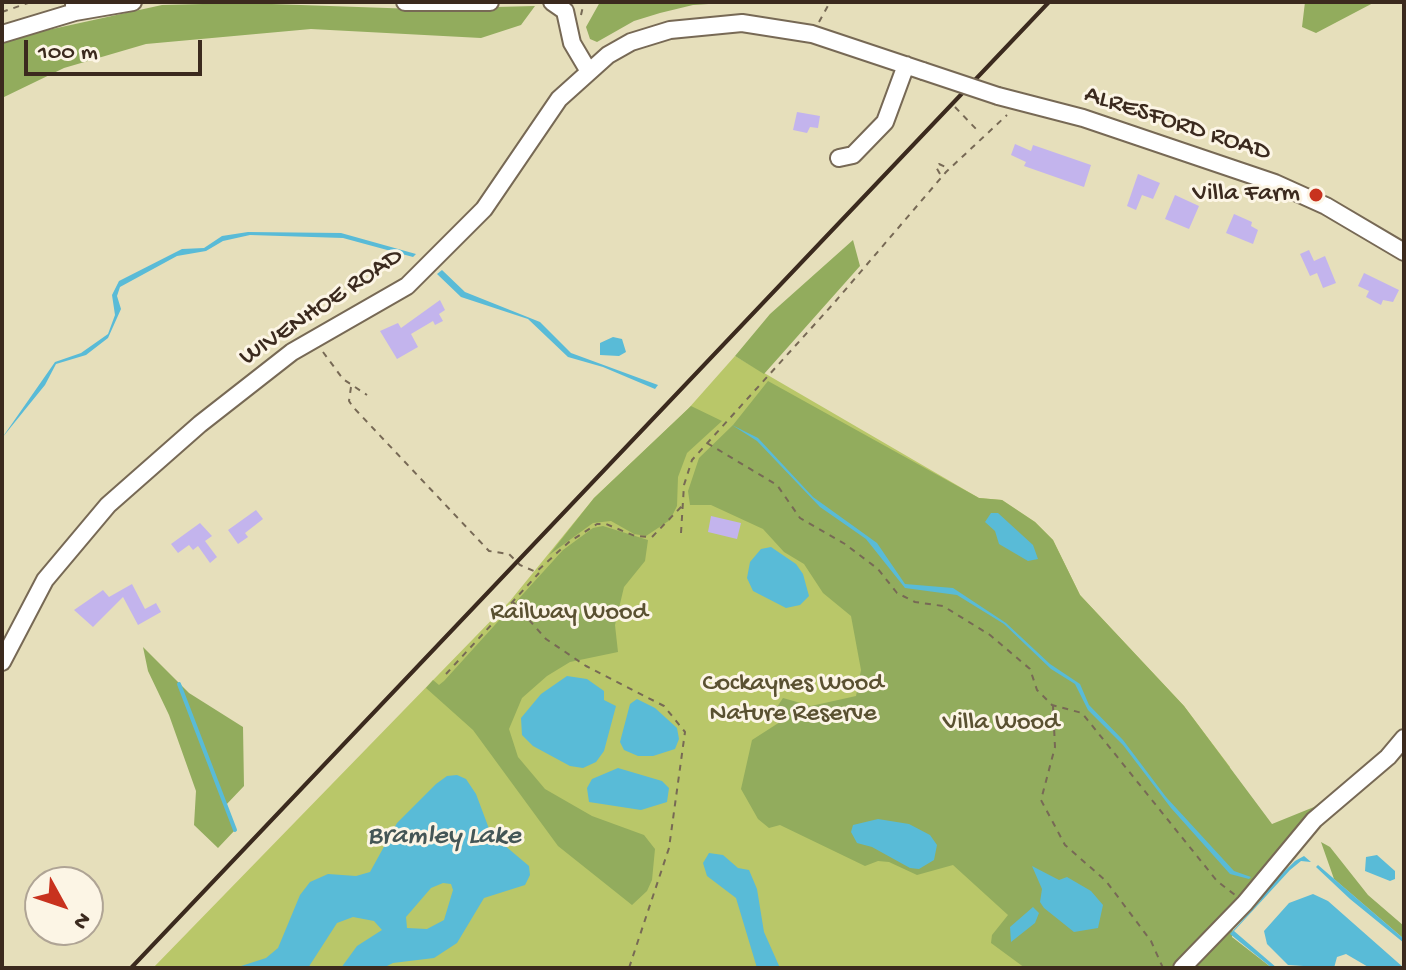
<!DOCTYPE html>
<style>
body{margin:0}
#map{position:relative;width:1406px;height:970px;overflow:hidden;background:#e6dfbb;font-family:"Gochi Hand",sans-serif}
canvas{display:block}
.frame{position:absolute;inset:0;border:4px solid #3b2a1e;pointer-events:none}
.north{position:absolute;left:24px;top:866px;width:80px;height:80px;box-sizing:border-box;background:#fcf5e5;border:2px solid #afa495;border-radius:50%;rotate:130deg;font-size:22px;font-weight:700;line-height:32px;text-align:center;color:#3b2a1e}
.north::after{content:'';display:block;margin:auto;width:28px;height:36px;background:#c8321e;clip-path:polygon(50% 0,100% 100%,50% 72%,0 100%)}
.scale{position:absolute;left:24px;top:40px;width:178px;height:36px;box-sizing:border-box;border:4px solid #3b2a1e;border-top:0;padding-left:10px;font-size:24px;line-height:28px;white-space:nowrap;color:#3b2a1e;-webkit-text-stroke:6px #fcf5e5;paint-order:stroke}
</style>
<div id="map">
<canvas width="1406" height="970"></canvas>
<div class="frame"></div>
<div class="north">N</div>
<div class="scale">100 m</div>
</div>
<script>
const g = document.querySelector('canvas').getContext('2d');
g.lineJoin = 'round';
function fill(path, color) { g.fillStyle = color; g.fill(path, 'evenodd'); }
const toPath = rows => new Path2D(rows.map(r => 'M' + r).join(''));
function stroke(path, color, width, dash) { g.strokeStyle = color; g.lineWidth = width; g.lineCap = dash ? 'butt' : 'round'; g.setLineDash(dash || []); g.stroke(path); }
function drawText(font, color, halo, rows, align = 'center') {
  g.font = font + ' "Gochi Hand",sans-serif'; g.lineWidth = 6; g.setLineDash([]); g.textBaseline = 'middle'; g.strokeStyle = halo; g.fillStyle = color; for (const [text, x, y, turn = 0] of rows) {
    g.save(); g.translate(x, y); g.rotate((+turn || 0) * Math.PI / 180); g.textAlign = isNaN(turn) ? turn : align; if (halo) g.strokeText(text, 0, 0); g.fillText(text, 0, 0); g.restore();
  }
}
fill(toPath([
 [735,356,979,498,1002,500,1035,522,1053,540,1080,595,1184,706,1230,767,1177,968,153,968,510,601,594,498,688,409]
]), '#b9c769');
fill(toPath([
 [600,2,720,2,724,3,693,5,660,13,634,21,597,42,590,39,586,27],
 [1305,2,1375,2,1316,33,1302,27],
 [243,3,416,9,535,6,521,25,481,38,311,29,146,44,64,68,2,98,2,43,16,37,162,5],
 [853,240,860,266,764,374,735,356,770,314],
 [768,381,979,498,1002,500,1035,522,1053,540,1080,595,1184,706,1272,824,1314,807,1361,771,1177,968,1025,968,991,943,992,935,1008,915,953,865,917,875,889,862,878,861,865,866,780,825,769,828,758,819,741,789,752,740,780,722,773,713,783,698,811,706,856,696,861,670,851,616,823,593,804,564,784,552,763,529,711,505,690,505,688,491,699,458,733,425],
 [691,406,722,421,687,453,678,477,677,506,670,520,646,536,634,534,611,521,593,523,549,555,594,498],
 [603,526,648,540,645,561,624,587,615,625,618,652,570,662,547,676,522,698,509,729,518,757,545,789,592,816,644,835,655,849,652,880,647,891,632,905,558,846,473,730,426,688,433,680,439,685,444,681,563,550,593,528],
 [143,647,189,693,243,727,244,786,225,806,235,830,218,848,194,825,196,791,169,715,148,671],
 [1321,842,1330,847,1368,895,1404,926,1404,939,1334,879],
 [1261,894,1261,900,1233,927,1232,937,1272,968,1191,968]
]), '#92ac5d');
fill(toPath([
 [248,232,341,233,416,254,413,257,343,238,250,235,223,241,206,251,177,256,120,287,117,296,121,309,108,338,86,355,56,364,45,385,2,438,55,362,81,353,108,334,115,315,112,295,119,281,182,249,204,248,222,236],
 [442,270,465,292,540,322,571,353,658,385,655,389,603,367,568,357,528,319,461,297,437,274],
 [613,337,622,339,626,352,619,356,600,355,600,343],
 [732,425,758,438,813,497,877,543,905,584,953,588,1006,623,1050,664,1080,684,1089,705,1123,740,1166,797,1234,871,1251,877,1249,879,1230,874,1171,808,1123,745,1088,710,1075,684,1051,669,1004,624,957,595,905,588,866,539,820,507,757,441],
 [991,513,998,513,1033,545,1038,559,1028,561,999,544,995,531,985,522],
 [771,547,796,564,803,574,809,596,800,605,786,608,753,591,747,578,750,562,761,549],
 [567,676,587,679,604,691,604,700,616,706,604,751,596,762,583,768,570,766,533,746,522,735,521,718,541,694],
 [637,699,655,708,677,728,679,739,675,749,653,756,638,756,624,750,620,742,630,704],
 [618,768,662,781,669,788,667,802,641,810,589,802,587,788,592,779],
 [457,775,466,779,476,794,491,834,529,866,530,875,525,885,484,898,457,943,434,958,393,963,383,968,341,968,357,946,382,930,374,921,353,917,337,923,308,968,235,968,266,958,278,948,300,895,310,882,328,874,356,876,370,872,397,823,436,784,447,776],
 [443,883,451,884,453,890,444,920,427,929,407,928,406,917,431,888],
 [878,819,909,824,930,835,937,845,934,860,919,869,910,868,872,847,857,843,851,832,853,825],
 [709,853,723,855,738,868,749,870,757,889,764,932,780,968,757,968,736,898,707,876,703,863],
 [1377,855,1395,871,1395,879,1390,881,1365,871,1366,857],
 [1304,856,1311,862,1301,861,1290,870,1234,931,1277,968,1272,968,1230,934,1261,900,1261,894,1295,861],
 [1318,865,1404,939,1404,943,1350,899,1316,867],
 [1032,866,1059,880,1067,877,1091,891,1103,905,1098,928,1074,932,1044,908,1040,902,1042,889],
 [1313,894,1328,901,1404,968,1370,968,1346,954,1337,957,1334,968,1288,965,1267,944,1264,931,1289,903],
 [1033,907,1039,913,1035,923,1011,942,1010,927]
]), '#59bbd7');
stroke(toPath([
 [179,684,235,830]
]), '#59bbd7', 4);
fill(toPath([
 [797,112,820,116,818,128,810,127,807,133,793,130],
 [1015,144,1031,151,1033,145,1091,165,1084,187,1024,166,1026,162,1011,155],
 [1138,174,1160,183,1153,199,1142,195,1136,210,1127,206],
 [1175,195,1199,206,1189,229,1165,219],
 [1234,214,1252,222,1251,226,1258,230,1253,244,1226,233],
 [1309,250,1314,261,1325,256,1336,283,1323,288,1317,273,1310,276,1300,254],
 [1364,273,1399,290,1393,302,1383,300,1381,305,1366,297,1369,291,1358,286],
 [440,300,445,310,439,314,443,321,435,325,433,321,411,334,418,347,397,359,380,331,398,323,401,328],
 [256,510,263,519,245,533,248,537,238,544,228,530],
 [711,516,741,523,737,539,708,532],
 [200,523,212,536,205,541,217,557,210,563,198,546,193,550,189,545,178,553,171,544],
 [132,584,145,609,156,603,161,612,138,625,123,597,93,627,74,610,103,590,109,597]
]), '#c3b4ed');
const minor = toPath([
 [405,2,490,2],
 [552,2,565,11,572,43,588,70],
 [74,5,75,12,133,2],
 [2,34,75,12],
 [998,96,1083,118,1275,183,1326,206,1404,252],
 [839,158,853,155,885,122,906,65],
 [2,662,45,580,108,505,200,424,292,352,407,286,484,209,559,99,608,55,631,42,670,30,742,23,812,34,923,71],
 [1182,968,1245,903,1314,820,1388,757,1404,738]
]);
stroke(minor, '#776955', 20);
stroke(toPath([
 [2,12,31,2],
 [581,15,584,2],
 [819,22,830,2],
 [955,107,977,130],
 [940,174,936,167,939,164,948,168],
 [323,352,343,379,367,395],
 [351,387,349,401,353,407,489,551,509,554,520,565,536,572,569,542,597,524,606,524,635,536,652,537,682,506],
 [707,443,777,485,800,518,845,544,878,569,897,593,915,602,943,606,990,635,1030,669,1037,690,1052,705,1082,713,1217,881,1235,895],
 [681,533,684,485,692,460,834,303,946,172,1007,115],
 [513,602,546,639,586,666,664,706,685,732,669,848,629,968],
 [446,674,539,573],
 [1053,706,1055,747,1041,800,1065,845,1106,881,1151,941,1163,968]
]), '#776955', 2, [6, 6]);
stroke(minor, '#fff', 16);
stroke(toPath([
 [131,968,1049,2]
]), '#3b2a1e', 4);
const minorBridge = toPath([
 [923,71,998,96]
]);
stroke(minorBridge, '#776955', 20, []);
stroke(minorBridge, '#fff', 16);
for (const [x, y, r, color] of [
 [1316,195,8,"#c8321e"]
]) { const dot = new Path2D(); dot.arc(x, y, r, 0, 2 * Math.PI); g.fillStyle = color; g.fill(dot); stroke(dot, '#fcf5e5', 3); }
drawText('26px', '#3b2a1e', '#fcf5e5', [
 ["ALRESFORD ROAD",1177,125,18],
 ["WIVENHOE ROAD",322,308,-34]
]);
drawText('26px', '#3b2a1e', '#fcf5e5', [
 ["Villa Farm",1300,195]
], 'right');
drawText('26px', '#5a5131', '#fcf5e5', [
 ["Railway Wood",569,614],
 ["Cockaynes Wood",793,685],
 ["Nature Reserve",793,715],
 ["Villa Wood",1001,724]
]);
drawText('italic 28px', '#445656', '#fcf5e5', [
 ["Bramley Lake",444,838]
]);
</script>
